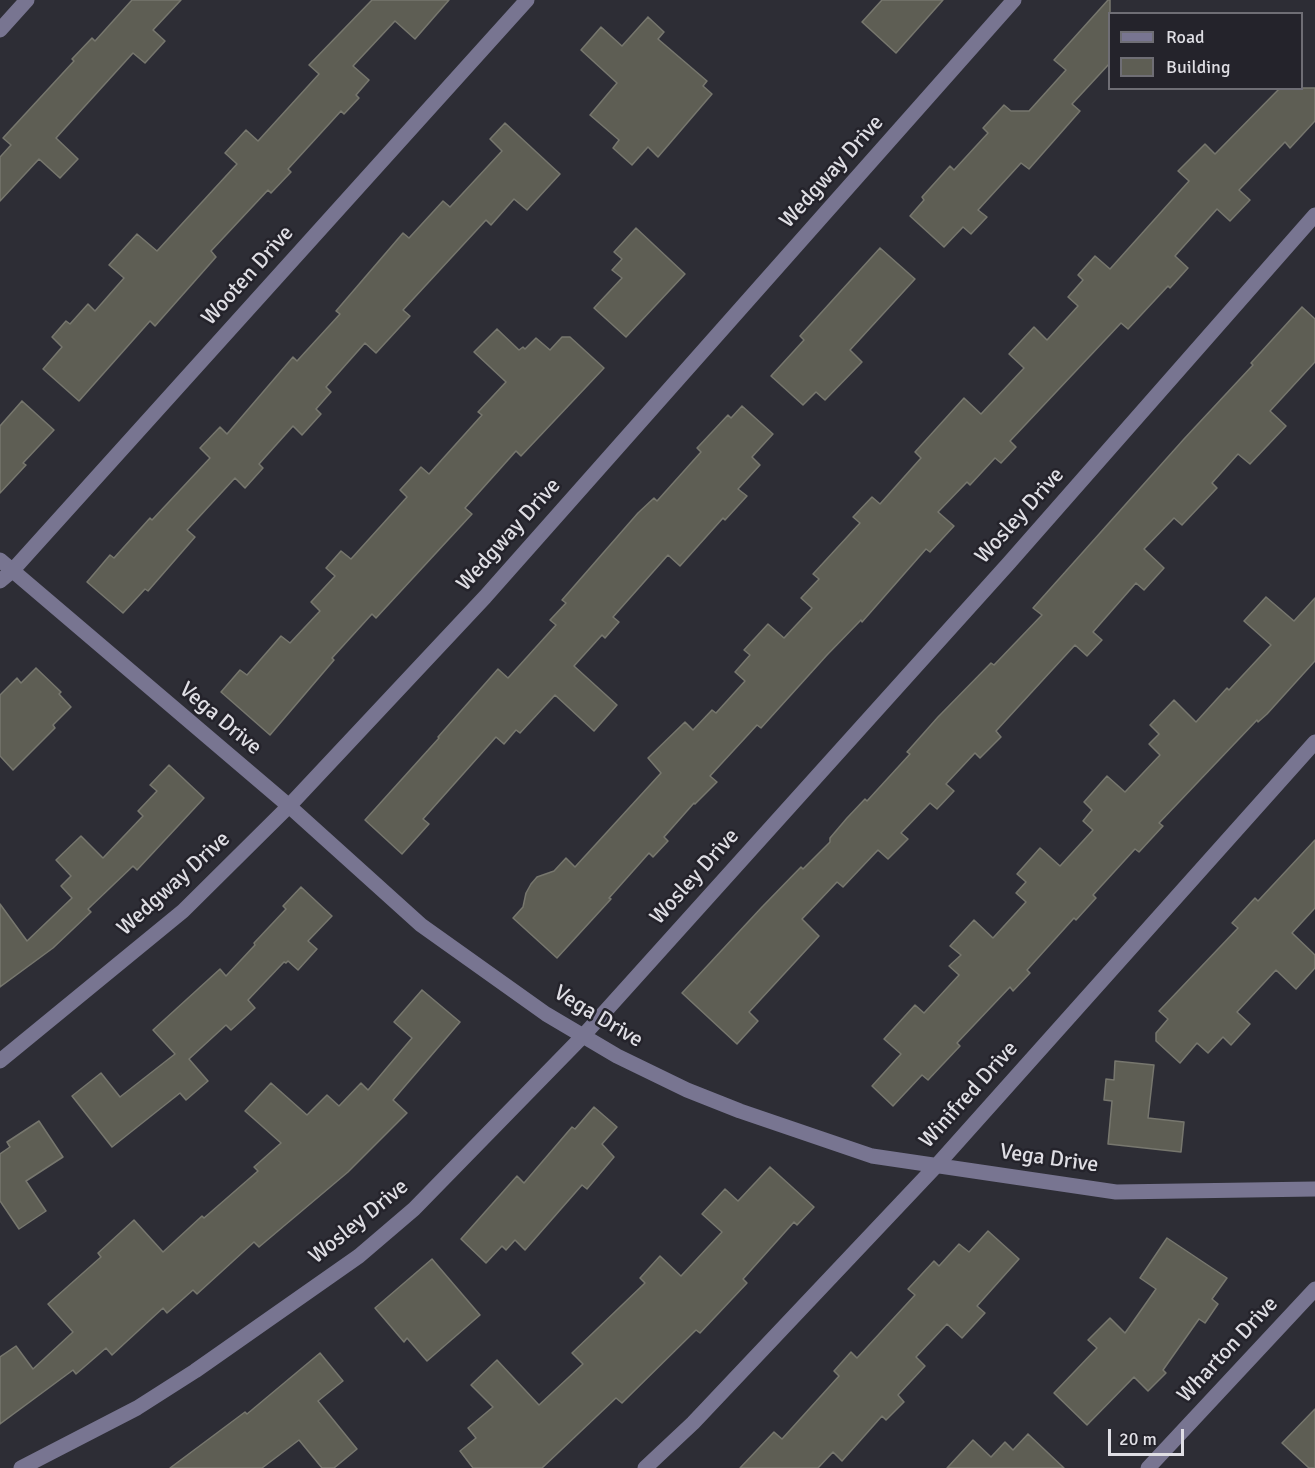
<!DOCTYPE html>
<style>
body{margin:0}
#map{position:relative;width:1315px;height:1468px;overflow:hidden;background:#2d2d35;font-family:Signika,sans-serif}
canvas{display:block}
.legend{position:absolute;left:1108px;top:12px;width:195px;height:78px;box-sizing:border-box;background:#24232b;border:2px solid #6f6e75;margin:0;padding:8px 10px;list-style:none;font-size:18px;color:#dfdee4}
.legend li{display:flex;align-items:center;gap:12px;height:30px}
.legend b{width:30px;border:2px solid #6f6e75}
.scale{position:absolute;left:1108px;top:1429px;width:76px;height:27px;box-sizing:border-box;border:3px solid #dfdee4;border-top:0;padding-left:8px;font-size:18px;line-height:21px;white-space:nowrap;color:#dfdee4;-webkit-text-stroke:4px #24232b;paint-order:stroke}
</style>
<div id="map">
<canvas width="1315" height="1468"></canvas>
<ul class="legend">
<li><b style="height:8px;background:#787591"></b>Road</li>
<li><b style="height:16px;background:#5e5e54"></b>Building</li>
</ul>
<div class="scale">20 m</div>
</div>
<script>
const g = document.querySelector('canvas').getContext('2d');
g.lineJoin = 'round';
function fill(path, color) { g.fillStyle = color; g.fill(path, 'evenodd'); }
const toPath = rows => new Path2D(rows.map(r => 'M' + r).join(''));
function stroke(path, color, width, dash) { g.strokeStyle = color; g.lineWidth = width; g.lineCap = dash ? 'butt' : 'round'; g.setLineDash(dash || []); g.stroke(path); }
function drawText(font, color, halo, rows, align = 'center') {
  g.font = font + ' Signika,sans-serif'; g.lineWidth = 5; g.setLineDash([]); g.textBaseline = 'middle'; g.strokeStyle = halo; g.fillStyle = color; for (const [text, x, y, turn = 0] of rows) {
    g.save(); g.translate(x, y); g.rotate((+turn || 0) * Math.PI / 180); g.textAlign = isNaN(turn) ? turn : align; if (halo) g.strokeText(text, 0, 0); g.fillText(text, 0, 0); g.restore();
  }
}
const building = toPath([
 [132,0,181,0,153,30,165,41,145,63,133,53,56,138,78,159,60,178,39,159,0,201,0,157,11,145,3,138,74,61,72,59,92,38,95,41,132,0],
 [372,0,449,0,415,39,395,21,353,66,369,80,356,95,359,98,344,114,341,111,288,169,291,172,271,193,268,190,211,251,216,257,155,326,150,321,79,401,43,369,62,347,52,337,66,321,70,324,88,304,95,311,124,278,109,265,137,234,157,251,237,164,225,153,246,130,258,141,319,74,309,65,372,0],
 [882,0,943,0,896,53,862,22,882,0],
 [1108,0,1110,0,1110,63,1072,104,1080,111,1029,169,1021,163,978,210,987,217,971,234,963,227,944,247,910,216,924,200,922,197,950,166,954,170,988,133,983,128,1004,105,1011,111,1029,111,1066,70,1054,60,1108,0],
 [648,17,664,32,658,39,707,81,703,86,712,94,658,157,648,147,632,165,613,148,619,140,590,115,617,83,581,50,601,27,622,46,648,17],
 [1280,88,1315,88,1315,121,1290,148,1285,142,1239,190,1250,200,1230,221,1217,209,1175,256,1188,268,1170,288,1168,286,1128,329,1121,323,1010,441,1016,447,1001,463,995,458,970,485,967,482,938,512,954,526,930,552,926,549,862,622,861,620,827,655,761,728,757,725,710,776,717,782,695,804,694,803,664,837,668,841,653,857,649,853,609,898,611,899,557,958,513,918,523,907,526,893,531,884,537,877,554,871,566,858,575,867,661,773,648,758,685,722,693,730,712,710,716,713,745,681,735,672,750,655,744,650,768,624,784,638,812,608,801,598,819,579,813,574,860,523,853,517,872,497,880,504,921,458,915,452,964,398,981,414,1024,368,1009,354,1034,327,1047,340,1078,306,1068,297,1083,280,1078,275,1095,256,1110,269,1189,181,1178,171,1205,144,1215,154,1280,88],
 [505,123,560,174,527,210,514,199,491,225,486,220,403,310,410,316,376,353,365,343,326,387,331,392,316,409,321,414,302,435,293,426,259,464,263,468,245,488,235,478,187,530,195,537,148,591,145,589,123,613,87,582,110,555,114,558,150,518,152,520,210,458,200,448,220,427,227,434,293,357,297,361,340,314,336,311,403,233,409,238,443,201,450,207,502,151,490,139,505,123],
 [636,228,685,274,626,337,594,308,622,278,612,270,622,259,614,252,636,228],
 [880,248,915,279,850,350,862,362,825,400,816,392,803,405,771,376,804,340,800,336,880,248],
 [1302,307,1315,319,1315,362,1270,411,1286,426,1250,464,1238,454,1212,483,1217,488,1182,525,1174,518,1144,549,1164,568,1144,590,1136,583,1093,632,1102,640,1087,656,1075,645,996,731,1001,737,980,758,975,753,946,784,954,791,937,809,930,803,901,833,908,839,888,859,878,850,843,887,837,882,802,919,819,936,749,1012,758,1021,737,1044,682,993,762,907,801,867,803,869,830,842,830,838,847,818,865,799,867,801,910,754,907,752,938,717,991,663,994,665,1042,615,1033,608,1184,439,1253,365,1251,363,1302,307],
 [497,329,519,350,523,347,525,349,536,338,550,350,562,337,570,337,604,368,521,456,516,451,465,508,472,514,376,618,372,614,332,658,334,660,270,735,221,692,240,670,247,675,281,636,290,643,320,611,311,602,335,576,326,568,341,551,351,559,407,497,400,490,421,467,429,474,482,415,478,412,506,382,474,352,497,329],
 [22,401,54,430,23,463,26,465,0,493,0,426,22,401],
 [742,406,773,434,752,457,760,465,738,489,747,496,725,520,723,518,680,566,668,555,613,617,619,622,605,638,602,635,574,666,617,705,594,731,555,695,520,733,516,730,504,744,496,737,423,819,429,824,402,854,365,820,439,738,438,737,498,669,508,678,556,625,550,620,566,603,562,600,638,513,654,498,657,501,701,452,697,448,728,415,731,418,742,406],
 [1266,597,1294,621,1315,598,1315,661,1267,714,1258,722,1257,720,1159,823,1163,826,1139,852,1135,849,1093,895,1096,898,1076,920,1074,918,1027,970,1030,973,1013,991,1010,987,957,1043,960,1046,928,1080,922,1075,893,1106,872,1086,901,1054,884,1039,915,1005,924,1013,959,975,949,966,961,955,950,946,974,920,993,938,1026,902,1016,893,1026,882,1017,874,1040,848,1060,866,1093,830,1083,821,1092,810,1084,802,1107,776,1125,792,1160,755,1149,744,1159,734,1150,725,1174,700,1196,722,1227,688,1229,690,1271,645,1244,621,1266,597],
 [36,668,61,692,59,694,71,707,53,725,55,728,13,770,0,756,0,695,17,678,21,683,36,668],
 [169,765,204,798,137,870,133,866,88,909,91,912,53,948,0,987,0,904,27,941,72,898,61,886,71,876,56,860,81,836,103,858,143,816,138,811,157,791,150,785,169,765],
 [1315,840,1315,908,1292,933,1315,955,1315,968,1296,989,1276,970,1237,1012,1250,1024,1231,1045,1223,1037,1208,1053,1197,1043,1180,1063,1156,1041,1156,1033,1168,1019,1159,1011,1238,928,1232,923,1255,898,1258,901,1315,840],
 [301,887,332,916,308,941,317,949,298,970,288,961,286,963,284,962,248,1000,255,1008,231,1030,226,1025,189,1059,208,1081,186,1100,180,1093,112,1147,72,1096,101,1073,120,1097,175,1054,153,1030,220,969,226,976,255,945,254,943,286,909,283,906,301,887],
 [422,990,460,1022,393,1100,407,1113,348,1172,259,1247,254,1242,197,1294,193,1290,167,1313,163,1308,112,1355,106,1348,76,1374,73,1370,0,1424,0,1357,16,1346,33,1369,73,1332,48,1304,101,1257,98,1253,134,1220,163,1252,202,1216,204,1218,258,1171,254,1167,281,1143,245,1111,271,1083,307,1115,327,1095,339,1106,361,1083,368,1090,412,1038,394,1022,422,990],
 [1115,1061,1154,1065,1148,1118,1184,1122,1181,1152,1108,1144,1112,1101,1104,1100,1106,1079,1114,1080,1115,1061],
 [594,1107,617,1127,602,1144,614,1157,587,1189,582,1185,525,1250,515,1240,506,1250,502,1246,486,1263,461,1239,517,1176,524,1183,572,1127,575,1129,594,1107],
 [39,1121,63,1157,26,1181,46,1211,19,1229,0,1201,0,1154,10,1147,7,1142,39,1121],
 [770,1167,814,1207,797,1225,794,1222,743,1279,747,1283,700,1333,696,1330,622,1403,616,1398,542,1468,473,1468,460,1451,476,1438,468,1428,493,1407,471,1385,497,1360,539,1405,583,1364,572,1353,645,1283,640,1278,660,1256,681,1276,722,1232,702,1214,725,1189,738,1201,770,1167],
 [988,1231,1019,1259,977,1306,985,1313,962,1338,947,1324,916,1357,925,1366,898,1395,904,1402,886,1420,882,1416,842,1461,833,1452,818,1468,740,1468,774,1432,782,1439,839,1376,834,1371,851,1352,857,1358,915,1295,908,1289,934,1261,939,1266,959,1244,969,1252,988,1231],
 [1167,1238,1227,1278,1212,1299,1218,1304,1205,1323,1199,1319,1163,1370,1166,1373,1148,1391,1134,1377,1087,1425,1054,1393,1097,1348,1088,1340,1110,1318,1125,1333,1156,1289,1140,1278,1167,1238],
 [432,1259,480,1315,427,1361,407,1338,404,1342,375,1308,432,1259],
 [320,1353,343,1381,318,1401,357,1449,334,1468,322,1468,299,1440,262,1468,170,1468,245,1412,247,1414,320,1353],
 [1315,1409,1315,1468,1309,1468,1282,1443,1315,1409],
 [1028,1434,1064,1468,947,1468,973,1440,991,1457,1005,1442,1013,1450,1028,1434]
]);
fill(building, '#5e5e54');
stroke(building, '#77776e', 1.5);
stroke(toPath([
 [0,30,27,0],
 [0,560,289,806,421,925,546,1014,617,1056,687,1090,740,1111,872,1156,1116,1192,1315,1189],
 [0,581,12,571,527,0],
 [0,1061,183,911,289,806,485,597,1014,0],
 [21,1468,137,1408,195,1371,359,1256,414,1209,583,1036,1009,563,1315,215],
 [645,1468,693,1423,937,1165,1315,742],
 [1148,1468,1315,1289]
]), '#787591', 15);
drawText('22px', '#dfdee4', '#24232b', [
 ["Wedgway Drive",832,172,-48],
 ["Wooten Drive",248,276,-48],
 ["Wosley Drive",1020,516,-48],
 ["Wedgway Drive",509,535,-48],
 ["Vega Drive",220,719,40],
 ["Wosley Drive",695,877,-48],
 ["Wedgway Drive",174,884,-42],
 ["Vega Drive",598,1017,31],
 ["Winifred Drive",969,1095,-48],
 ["Vega Drive",1049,1159,8],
 ["Wosley Drive",359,1222,-39],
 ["Wharton Drive",1228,1350,-47]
]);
</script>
